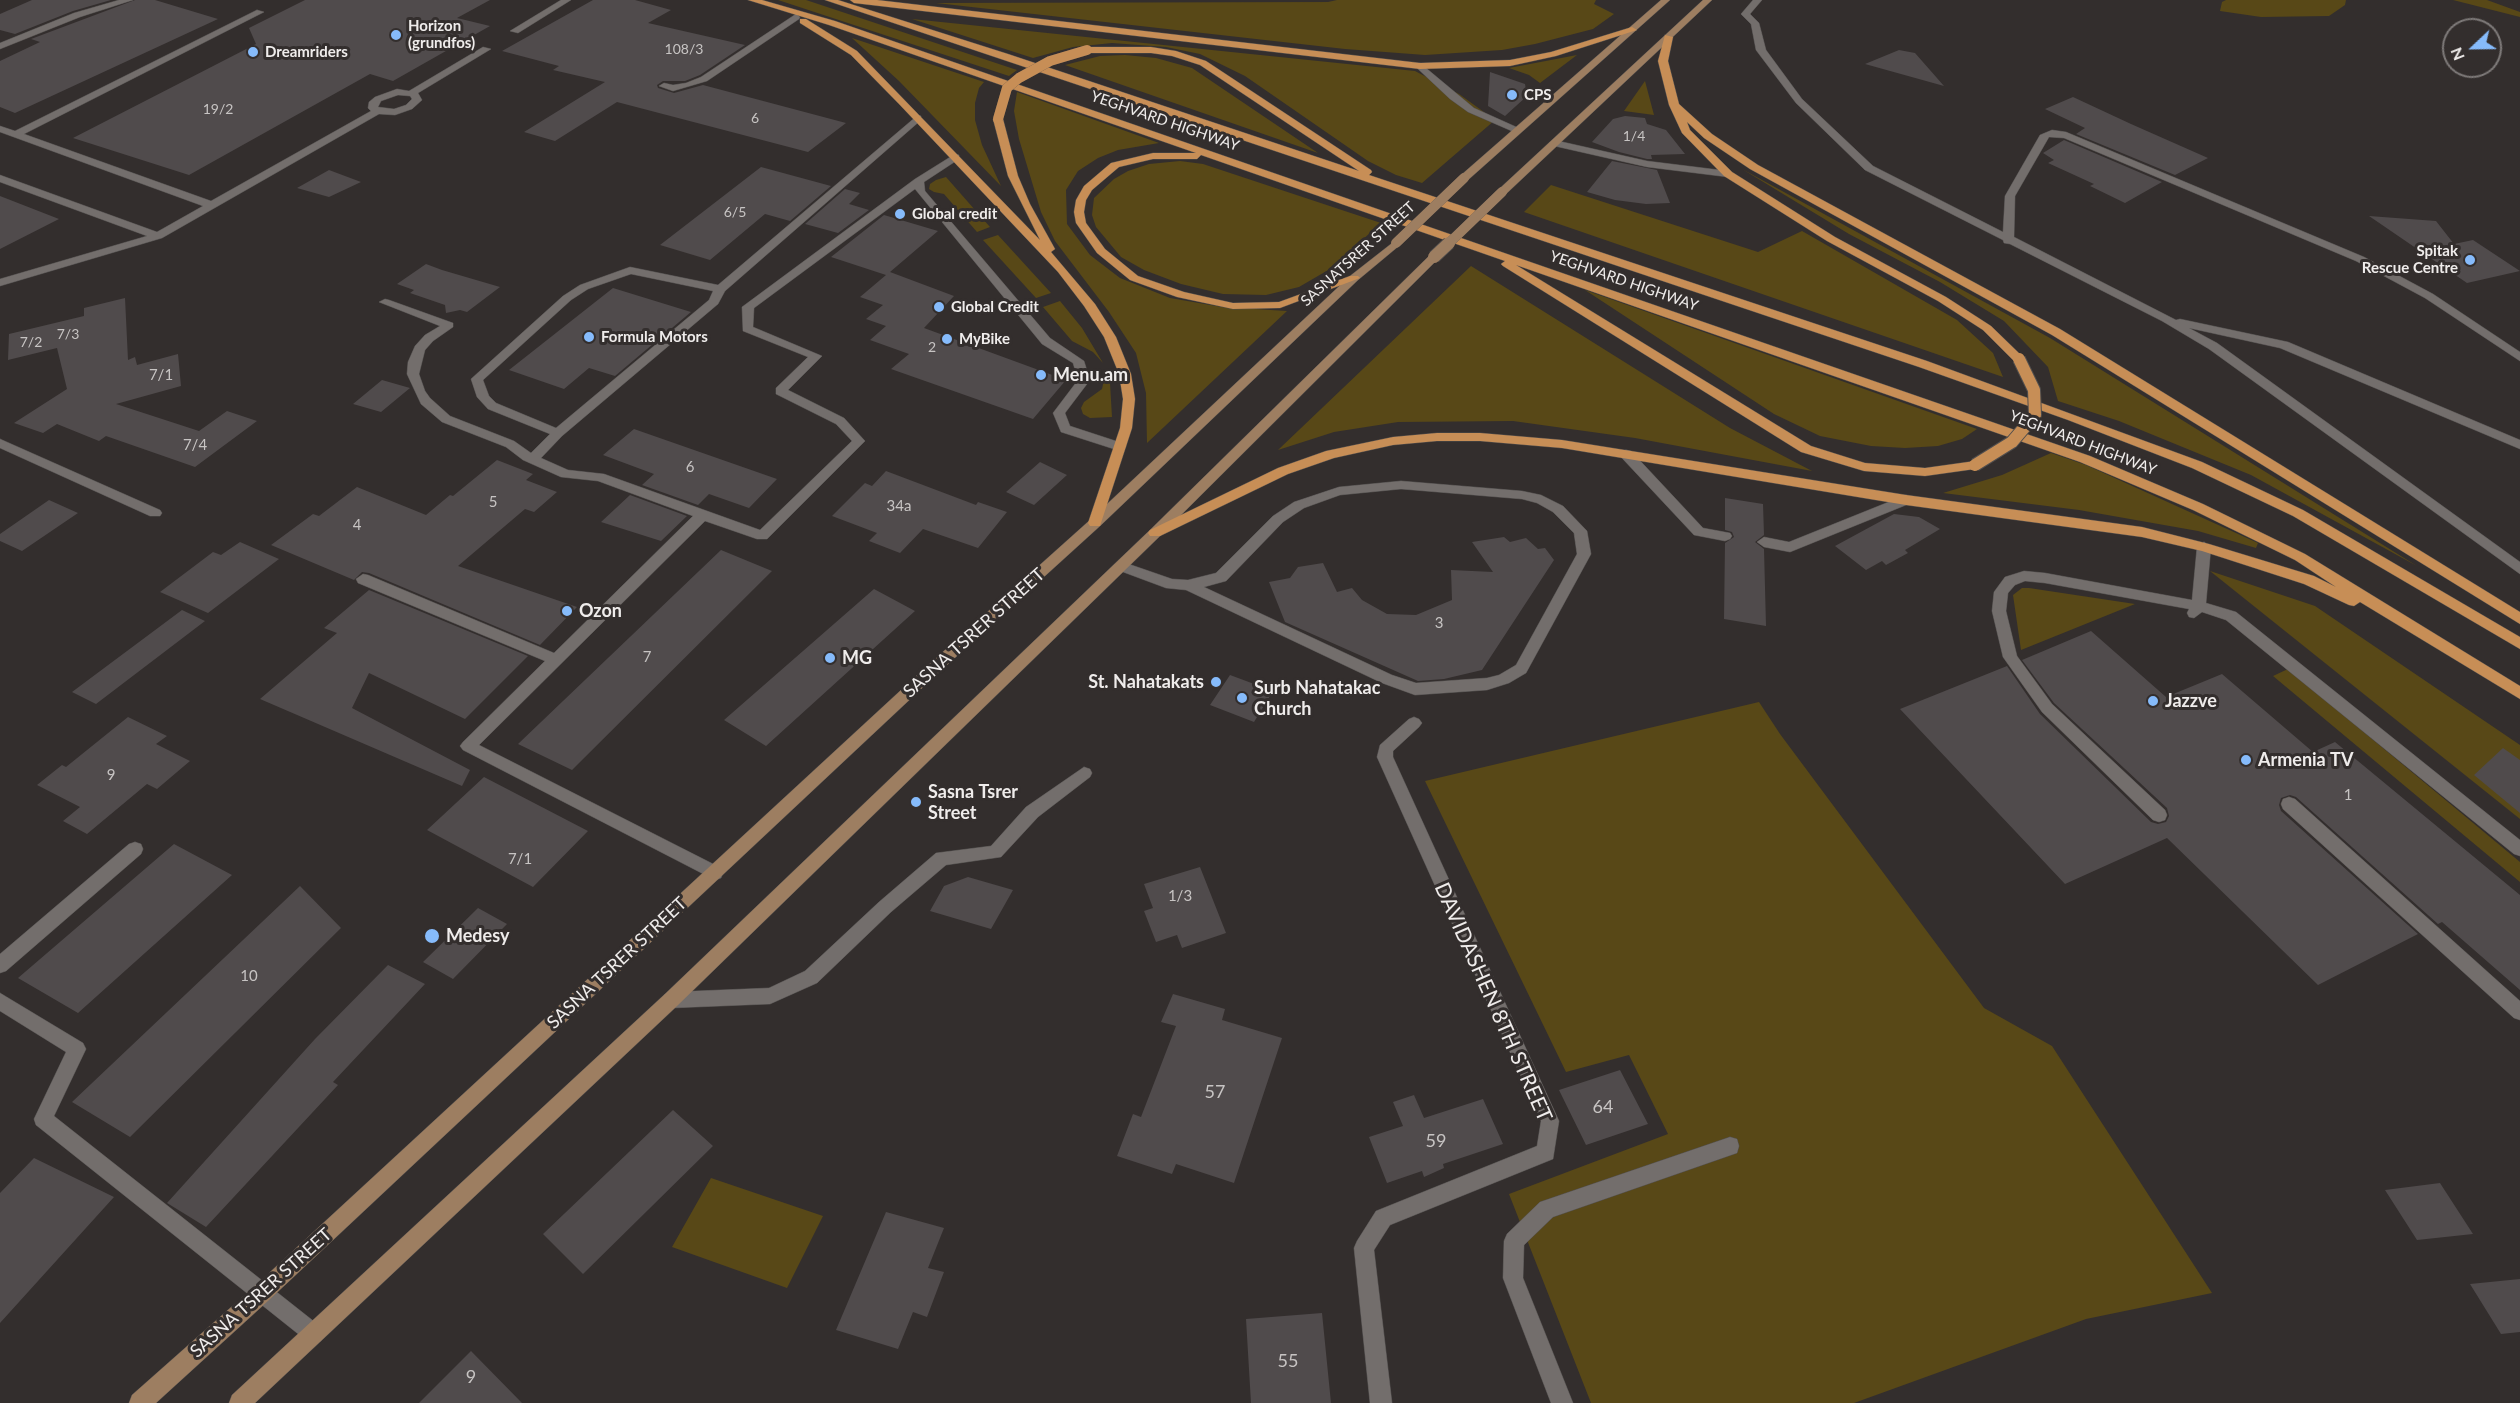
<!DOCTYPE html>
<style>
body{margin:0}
#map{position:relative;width:2520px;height:1403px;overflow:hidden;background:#332e2d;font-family:Lato,sans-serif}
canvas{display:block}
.north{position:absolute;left:2442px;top:18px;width:60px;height:60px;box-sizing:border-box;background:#332e2d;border:2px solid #7e7a79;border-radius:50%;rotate:248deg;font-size:16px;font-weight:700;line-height:24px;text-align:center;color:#efeceb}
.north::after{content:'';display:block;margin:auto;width:21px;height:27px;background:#86bbfb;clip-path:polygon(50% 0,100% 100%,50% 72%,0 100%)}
</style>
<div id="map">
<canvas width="2520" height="1403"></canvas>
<div class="north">N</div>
</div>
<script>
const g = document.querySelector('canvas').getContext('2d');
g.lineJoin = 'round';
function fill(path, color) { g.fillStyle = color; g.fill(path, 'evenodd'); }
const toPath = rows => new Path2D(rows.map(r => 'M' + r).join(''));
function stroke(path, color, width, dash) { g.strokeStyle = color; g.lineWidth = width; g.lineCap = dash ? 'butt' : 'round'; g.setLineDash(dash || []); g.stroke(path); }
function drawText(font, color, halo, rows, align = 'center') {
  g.font = font + ' Lato,sans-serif'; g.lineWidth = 6; g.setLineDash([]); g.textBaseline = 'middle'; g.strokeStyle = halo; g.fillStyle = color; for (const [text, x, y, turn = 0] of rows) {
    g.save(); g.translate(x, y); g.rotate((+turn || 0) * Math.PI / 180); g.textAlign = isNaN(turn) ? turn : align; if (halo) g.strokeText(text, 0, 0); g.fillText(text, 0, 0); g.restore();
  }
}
fill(toPath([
 [778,0,806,0,1017,70,1009,76],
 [1337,0,1596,0,1594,4,1614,14,1593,29,1535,44,1502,50,1425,55,1345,49,936,3,1328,2],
 [2226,0,2346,0,2345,5,2329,16,2261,17,2220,11,2222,2],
 [2453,0,2487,0,2520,12,2520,17],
 [912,19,1415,71,1459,94,1495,120,1422,183,1396,175,1368,161,1245,76,1200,54,1166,47,1112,43,1073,47,1033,58],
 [852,38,984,82,979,88,975,103,975,120,982,145,1001,186,899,81],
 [1125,55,1156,58,1192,68,1318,153,1065,65,1100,56],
 [1577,55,1540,83,1529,75,1509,68],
 [1645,81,1654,115,1624,111],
 [1017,92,1159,143,1118,150,1098,158,1078,171,1066,190,1067,224,1090,255,1120,278,1170,298,1222,307,1287,311,1147,443,1146,393,1136,353,1109,312,1055,241,1041,212,1019,139,1014,111],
 [1180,161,1203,164,1381,223,1330,269,1299,287,1266,295,1223,294,1181,284,1144,270,1121,257,1096,227,1092,215,1094,198,1114,179,1128,171,1149,164],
 [1742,169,2050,338,2417,566,2251,475,2119,421,2058,401,2048,367,2004,321,1940,282,1849,234],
 [946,177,990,227,977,232,944,194,934,192,929,189,930,184,936,180],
 [1551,185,1758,252,1802,231,1957,320,1993,353,2003,377,1524,212],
 [998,235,1051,293,1036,298,983,240],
 [1471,266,1730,428,1812,471,1635,438,1513,421,1398,422,1334,432,1278,450],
 [1585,290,1977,429,1962,439,1938,446,1905,448,1871,446,1820,436,1774,414],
 [1060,301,1082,328,1103,363,1093,352,1072,341,1043,307],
 [1105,375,1110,383,1112,417,1090,418,1083,414,1081,408,1084,402,1102,389],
 [2051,453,2086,465,2258,543,2256,548,2198,531,2079,510,1943,493,2002,475],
 [2210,571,2315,606,2520,745,2520,819],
 [2022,588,2029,588,2135,604,2021,650,2013,595],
 [2288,669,2520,862,2520,882,2273,676],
 [1759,702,1780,734,1984,1008,2052,1046,2212,1293,2086,1319,1854,1403,1591,1403,1509,1194,1668,1134,1629,1055,1566,1072,1425,781],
 [711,1178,823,1216,787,1288,672,1247]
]), '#584817');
fill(toPath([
 [32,0,111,0,73,11,15,34,0,30,0,14],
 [135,0,155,0,218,19,15,113,0,107,0,61,40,42,31,39],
 [305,0,490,0,457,18,490,26,393,81,370,74,189,175,73,138,256,44,249,28],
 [593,0,635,0,671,10,648,23,745,45,700,75,685,81,663,81,657,85,658,88,674,93,703,85,846,123,808,152,617,102,555,141,524,132,605,82,553,70,559,66,502,51],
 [1899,50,1915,53,1944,86,1865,64],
 [1490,72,1525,84,1527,96,1505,116,1488,106],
 [2073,97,2131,124,2208,158,2175,175,2076,134,2085,128,2045,109],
 [1625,116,1645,118,1647,124,1666,130,1685,154,1651,155,1652,159,1647,159,1619,152,1592,142,1613,119],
 [2064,140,2162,182,2125,203,2090,186,2094,184,2048,163,2054,160,2043,153],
 [1612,161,1657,170,1670,203,1646,204,1615,200,1587,192],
 [761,167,831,186,790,221,765,214,710,260,660,245],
 [329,170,361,182,329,197,297,188],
 [845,189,860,193,849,204,869,210,838,233,805,224],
 [0,196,59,219,0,249],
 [884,215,938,231,890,272,954,296,924,328,1066,380,1033,419,891,369,909,354,870,340,886,326,866,319,883,305,860,297,886,275,831,257],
 [2369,216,2436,221,2454,244,2473,240,2520,271,2467,283],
 [426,264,442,270,500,287,467,312,460,310,446,313,445,305,410,293,414,290,397,284],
 [613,288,691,312,615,376,589,368,564,389,509,370],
 [125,298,128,360,135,357,137,365,178,354,181,386,116,404,199,431,227,411,257,421,195,467,106,436,99,441,57,424,43,433,14,423,67,389,57,348,8,360,9,334,84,316,84,308],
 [382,380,410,388,381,412,353,404],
 [634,429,777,479,749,508,709,494,698,505,642,485,654,474,603,455],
 [497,460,533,474,526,480,557,492,534,512,525,509,458,566,577,607,540,645,369,573,362,572,354,580,271,545,313,514,319,516,357,487,426,515,450,495,453,496],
 [1040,462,1067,475,1034,505,1006,492],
 [886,471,976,505,978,502,1007,512,978,548,923,529,900,553,869,541,877,533,832,516,865,483,872,486],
 [630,495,687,516,661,541,601,522],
 [1725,498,1763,504,1764,535,1755,542,1764,549,1766,626,1724,619,1725,543,1734,537,1732,532,1725,530],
 [49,500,78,513,22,551,0,541,0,534],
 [1894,514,1919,517,1940,529,1905,550,1908,553,1886,565,1882,561,1866,570,1835,546],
 [1504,537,1510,542,1526,538,1538,549,1545,548,1554,560,1482,670,1444,679,1418,681,1285,622,1269,582,1290,578,1298,567,1323,563,1337,592,1352,588,1362,600,1387,614,1416,615,1452,600,1451,570,1493,572,1472,542],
 [240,542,279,559,208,613,160,592,213,552,221,555],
 [721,550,772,571,572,770,518,744],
 [874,589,915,611,766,746,724,720],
 [369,590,528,656,465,719,369,673,352,708,470,770,462,786,260,699,337,633,324,628],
 [182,610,205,621,96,704,72,692],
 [2091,631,2166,697,2222,674,2313,752,2335,742,2520,895,2520,990,2442,922,2438,924,2296,797,2290,795,2281,798,2279,805,2281,811,2418,934,2318,985,2167,838,2065,884,1900,709,2007,666,2040,714,2151,822,2158,824,2166,822,2169,816,2167,808,2054,703,2022,660],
 [1230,675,1273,691,1254,722,1210,705],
 [128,717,167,736,156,744,190,761,157,789,147,784,87,834,63,821,80,807,37,785,62,765,66,767],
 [2503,748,2520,760,2520,813,2474,775],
 [484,777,588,831,533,887,427,830],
 [174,844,232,875,78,1013,18,978],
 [1200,867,1226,933,1182,948,1177,935,1156,942,1144,911,1153,908,1144,884],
 [968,877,1013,890,991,929,930,911,944,886],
 [300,886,341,928,130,1137,72,1102],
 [478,908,507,924,453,979,423,962],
 [388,965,425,984,333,1082,338,1085,206,1227,167,1203,315,1039],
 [1173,994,1225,1009,1222,1020,1282,1038,1234,1183,1176,1164,1172,1174,1117,1156,1133,1114,1141,1117,1176,1026,1161,1022],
 [1620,1070,1648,1124,1586,1145,1559,1090],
 [1414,1095,1424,1118,1483,1099,1503,1144,1443,1164,1444,1168,1424,1177,1422,1171,1387,1183,1369,1137,1403,1126,1393,1102],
 [673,1110,713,1146,583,1274,543,1234],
 [34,1158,114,1197,0,1323,0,1193],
 [2440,1183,2473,1234,2417,1240,2385,1190],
 [886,1212,944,1228,928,1268,944,1272,927,1317,913,1312,898,1349,836,1330],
 [2520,1279,2520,1332,2501,1334,2470,1284],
 [1322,1313,1331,1403,1251,1403,1246,1319],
 [471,1351,522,1403,419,1403]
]), '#504b4c');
const service = toPath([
 [119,0,133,0,80,17,0,49,0,43,74,13,119,0],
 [561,0,571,0,518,33,510,31,561,0],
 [1753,0,1762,0,1750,14,1759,23,1766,50,1802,99,1873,166,2003,232,2005,196,2040,135,2052,130,2066,132,2364,257,2433,294,2520,352,2520,361,2425,298,2356,261,2064,138,2049,137,2015,196,2014,237,2176,320,2180,319,2288,342,2520,440,2520,449,2280,348,2189,328,2217,343,2520,562,2520,574,2209,349,2162,321,2010,244,2004,243,2003,240,1865,170,1796,103,1756,50,1751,24,1741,14,1753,0],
 [257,10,264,12,24,134,211,201,371,111,368,108,369,102,375,97,397,89,409,91,483,47,491,49,418,93,422,100,412,109,395,115,379,114,162,238,0,286,0,279,147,236,0,182,0,175,157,232,203,206,0,132,0,126,15,131,257,10],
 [398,95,410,96,412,99,406,105,394,109,378,107,381,101,398,95],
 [796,14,800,17,799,19,707,81,673,91,659,86,664,83,673,85,686,83,701,77,796,14],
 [1420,63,1474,108,1523,130,1514,132,1468,112,1450,99,1417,68,1417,64,1420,63],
 [918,115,921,116,921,120,725,291,718,304,562,436,541,458,568,470,604,474,760,530,852,441,836,424,776,394,776,388,808,357,743,331,742,307,915,179,955,154,959,155,959,159,924,182,925,191,1050,338,1084,361,1090,380,1065,413,1070,426,1125,444,1126,447,1120,451,1061,432,1053,413,1078,380,1073,363,1042,344,915,189,754,308,753,327,822,356,788,390,844,418,865,441,767,539,757,539,705,521,479,745,721,868,723,873,721,878,715,880,463,750,460,746,463,742,545,661,358,583,356,579,363,574,368,575,554,653,693,516,598,481,561,477,523,460,506,447,442,422,421,404,407,374,408,362,415,346,425,335,440,326,379,302,385,299,389,300,453,323,453,327,433,341,425,350,419,374,425,391,430,398,450,416,514,441,531,453,550,434,488,409,477,397,471,379,563,296,580,285,630,267,718,285,918,115],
 [631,274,713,291,709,300,556,428,496,403,489,396,483,380,571,300,588,289,631,274],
 [1554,140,1647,161,1728,171,1733,174,1728,177,1647,167,1550,145,1549,143,1554,140],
 [0,439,160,510,162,513,160,516,150,516,0,448,0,439],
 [1626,450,1631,451,1703,528,1730,533,1732,536,1730,539,1725,541,1694,535,1621,457,1620,454,1621,451,1626,450],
 [1401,481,1522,491,1541,495,1563,506,1587,531,1591,554,1526,673,1509,683,1487,690,1415,695,1382,683,1186,590,1166,588,1115,569,1113,566,1120,561,1172,579,1188,580,1216,573,1273,516,1294,502,1339,487,1401,481],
 [1401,489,1522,499,1537,503,1553,512,1574,533,1577,554,1516,665,1499,675,1487,678,1416,683,1392,675,1204,587,1226,581,1283,522,1304,508,1340,495,1401,489],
 [1906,495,1913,500,1911,503,1795,550,1790,552,1764,547,1757,542,1764,537,1789,542,1906,495],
 [2204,542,2211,547,2206,603,2236,612,2520,840,2520,856,2514,854,2226,620,2202,612,2194,618,2189,617,2187,613,2189,609,2045,583,2025,581,2015,585,2008,593,2006,611,2017,656,2052,704,2165,810,2167,815,2165,820,2159,822,2153,820,2042,712,2003,657,1992,611,1994,592,2005,577,2024,571,2045,573,2192,600,2197,547,2204,542],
 [1084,767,1090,769,1092,773,1090,777,1038,817,1001,857,946,865,891,912,817,983,770,1004,671,1008,665,1006,662,1000,665,994,671,992,769,988,805,971,879,902,936,853,991,846,1026,807,1084,767],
 [2289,797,2295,799,2520,1001,2520,1020,2514,1018,2283,809,2281,804,2283,799,2289,797],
 [135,842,141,844,143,849,141,854,6,971,0,973,0,954,129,844,135,842],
 [0,993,83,1043,86,1049,54,1116,321,1327,324,1334,321,1341,314,1344,307,1341,36,1125,34,1119,66,1052,0,1011,0,993],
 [1730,1137,1737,1139,1739,1146,1737,1153,1553,1217,1524,1245,1523,1278,1573,1403,1551,1403,1503,1278,1504,1241,1507,1234,1540,1202,1730,1137]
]);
const minor = toPath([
 [1414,717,1419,719,1422,723,1419,727,1393,751,1393,757,1559,1121,1553,1159,1390,1225,1374,1250,1392,1403,1370,1403,1354,1248,1357,1241,1376,1211,1537,1146,1541,1121,1377,757,1380,745,1409,719,1414,717]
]);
const secondary = toPath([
 [1661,0,1670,0,1468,180,1460,180,1460,176,1661,0],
 [1703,0,1712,0,1506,194,1498,194,1498,190,1703,0],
 [1396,240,1400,241,1400,245,1358,280,1100,526,936,675,269,1300,156,1403,129,1403,132,1395,255,1286,926,667,1090,520,1350,276,1396,240],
 [1434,254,1438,255,1438,259,1160,536,677,1006,255,1403,229,1403,232,1395,665,994,1150,530,1430,255,1434,254]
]);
const primary = toPath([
 [748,0,762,0,835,21,2090,456,2203,504,2305,554,2520,686,2520,699,2360,602,2354,606,2349,605,2304,584,2202,551,2142,537,1906,505,1562,448,1480,441,1437,441,1393,445,1334,458,1288,474,1160,536,1150,536,1148,533,1150,530,1278,468,1326,451,1393,437,1437,433,1480,433,1562,440,1906,495,2142,527,2209,544,2314,576,2336,587,2295,560,2193,510,2080,462,1516,265,1811,446,1865,463,1925,468,1975,461,1981,465,1975,469,1925,476,1864,471,1801,452,1503,266,1501,264,1505,261,1201,155,1197,159,1153,159,1119,167,1092,190,1086,200,1084,212,1086,223,1105,249,1138,276,1184,292,1233,303,1279,302,1350,276,1358,276,1360,278,1280,308,1233,309,1177,297,1130,280,1097,253,1076,223,1074,212,1076,200,1084,186,1111,163,1153,153,1196,153,829,25,748,0],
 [825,0,838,0,1008,54,1359,171,1200,65,1172,56,1151,53,1087,53,1082,50,1087,47,1151,47,1176,51,1206,61,1371,170,1372,172,1369,175,1927,361,2202,462,2303,510,2520,637,2520,649,2293,516,2192,468,2068,420,1919,367,825,0],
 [850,0,877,0,1420,63,1510,60,1551,52,1632,27,1637,30,1556,56,1510,66,1420,69,854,3,850,0],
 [800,19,806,19,857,51,1040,240,1008,176,993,119,998,116,1003,119,1018,176,1030,204,1055,249,1051,252,1095,304,1116,337,1131,374,1135,399,1132,428,1100,526,1090,526,1088,523,1120,428,1123,399,1119,374,1104,337,1084,306,1058,272,900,105,851,55,800,23,800,19],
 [1665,35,1673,37,1668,61,1679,104,1712,134,1758,165,2060,329,2520,612,2520,624,2052,335,1750,169,1704,138,1687,122,1690,130,1732,172,1835,237,1946,297,1991,326,2025,359,2023,362,2015,362,1983,330,1938,301,1827,241,1724,176,1682,133,1669,105,1658,61,1665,35]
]);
stroke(service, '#514e4d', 1);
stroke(minor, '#514e4d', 1);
stroke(secondary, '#514e4d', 1);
stroke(primary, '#514e4d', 1);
fill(service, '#736e6c');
fill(minor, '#736e6c');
fill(secondary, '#9d7e61');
fill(primary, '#c78e56');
const secondaryBridgeFar1 = toPath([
 [1396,243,1464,178],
 [1447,245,1502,192]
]);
const secondaryBridge = toPath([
 [1434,257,1449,243]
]);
const primaryBridgeFar1 = toPath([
 [998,119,1007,88,1019,78,1050,61,1087,50]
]);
const primaryBridge = toPath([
 [1975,465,2012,442,2035,415,2034,390,2019,359]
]);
stroke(secondaryBridgeFar1, '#514e4d', 10, []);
stroke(secondaryBridge, '#514e4d', 14, []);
stroke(primaryBridgeFar1, '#514e4d', 10, []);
stroke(primaryBridge, '#514e4d', 14, []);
stroke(secondaryBridgeFar1, '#9d7e61', 10);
stroke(secondaryBridge, '#9d7e61', 12);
stroke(primaryBridgeFar1, '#c78e56', 10);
stroke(primaryBridge, '#c78e56', 12);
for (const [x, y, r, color] of [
 [396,35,6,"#86bbfb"],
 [253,52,6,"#86bbfb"],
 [1512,95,6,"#86bbfb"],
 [900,214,6,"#86bbfb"],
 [2470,260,6,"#86bbfb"],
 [939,307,6,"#86bbfb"],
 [589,337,6,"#86bbfb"],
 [947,339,6,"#86bbfb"],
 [1041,375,6,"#86bbfb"],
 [567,611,6,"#86bbfb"],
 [830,658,6,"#86bbfb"],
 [1216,682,6,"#86bbfb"],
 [1242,698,6,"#86bbfb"],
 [2153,701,6,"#86bbfb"],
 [2246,760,6,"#86bbfb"],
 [916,802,6,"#86bbfb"],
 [432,936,8,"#86bbfb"]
]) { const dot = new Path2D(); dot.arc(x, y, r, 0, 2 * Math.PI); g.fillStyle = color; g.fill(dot); stroke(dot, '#332e2d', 2); }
drawText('14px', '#c7c4c3', null, [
 ["108/3",684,49],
 ["19/2",218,109],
 ["6",755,118],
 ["1/4",1634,136],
 ["6/5",735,212],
 ["7/3",68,334],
 ["7/2",31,342],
 ["2",932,347]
]);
drawText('bold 15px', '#efeceb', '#332e2d', [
 ["Horizon",408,26],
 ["(grundfos)",408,43],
 ["Dreamriders",265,52],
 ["CPS",1524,95],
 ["Global credit",912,214],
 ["Spitak",2458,251,"right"],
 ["Rescue Centre",2458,268,"right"],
 ["Global Credit",951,307],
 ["Formula Motors",601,337],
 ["MyBike",959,339]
], 'left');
drawText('15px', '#efeceb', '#332e2d', [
 ["YEGHVARD HIGHWAY",1165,121,19],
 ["SASNATSRER STREET",1358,254,-42],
 ["YEGHVARD HIGHWAY",1624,281,19],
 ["YEGHVARD HIGHWAY",2083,443,21]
]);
drawText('15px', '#c7c4c3', null, [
 ["7/1",161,375],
 ["7/4",195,445],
 ["6",690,467],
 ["5",493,502],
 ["34a",899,506],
 ["4",357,525],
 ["3",1439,623],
 ["7",647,657],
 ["9",111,775],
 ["1",2348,795],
 ["7/1",520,859],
 ["1/3",1180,896],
 ["10",249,976]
]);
drawText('bold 18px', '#efeceb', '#332e2d', [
 ["Menu.am",1053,375],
 ["Ozon",579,611],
 ["MG",842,658],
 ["St. Nahatakats",1204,682,"right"],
 ["Surb Nahatakac",1254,688],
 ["Church",1254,709],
 ["Jazzve",2165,701],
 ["Armenia TV",2258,760],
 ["Sasna Tsrer",928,792],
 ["Street",928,813],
 ["Medesy",446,936]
], 'left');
drawText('18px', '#efeceb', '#332e2d', [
 ["SASNA TSRER STREET",974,633,-42],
 ["SASNA TSRER STREET",617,963,-43],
 ["SASNA TSRER STREET",261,1293,-42]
]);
drawText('18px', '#c7c4c3', null, [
 ["57",1215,1092],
 ["64",1603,1107],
 ["59",1436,1141],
 ["55",1288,1361],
 ["9",471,1377]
]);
drawText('21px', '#efeceb', '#332e2d', [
 ["DAVIDASHEN 8TH STREET",1493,1002,66]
]);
</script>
